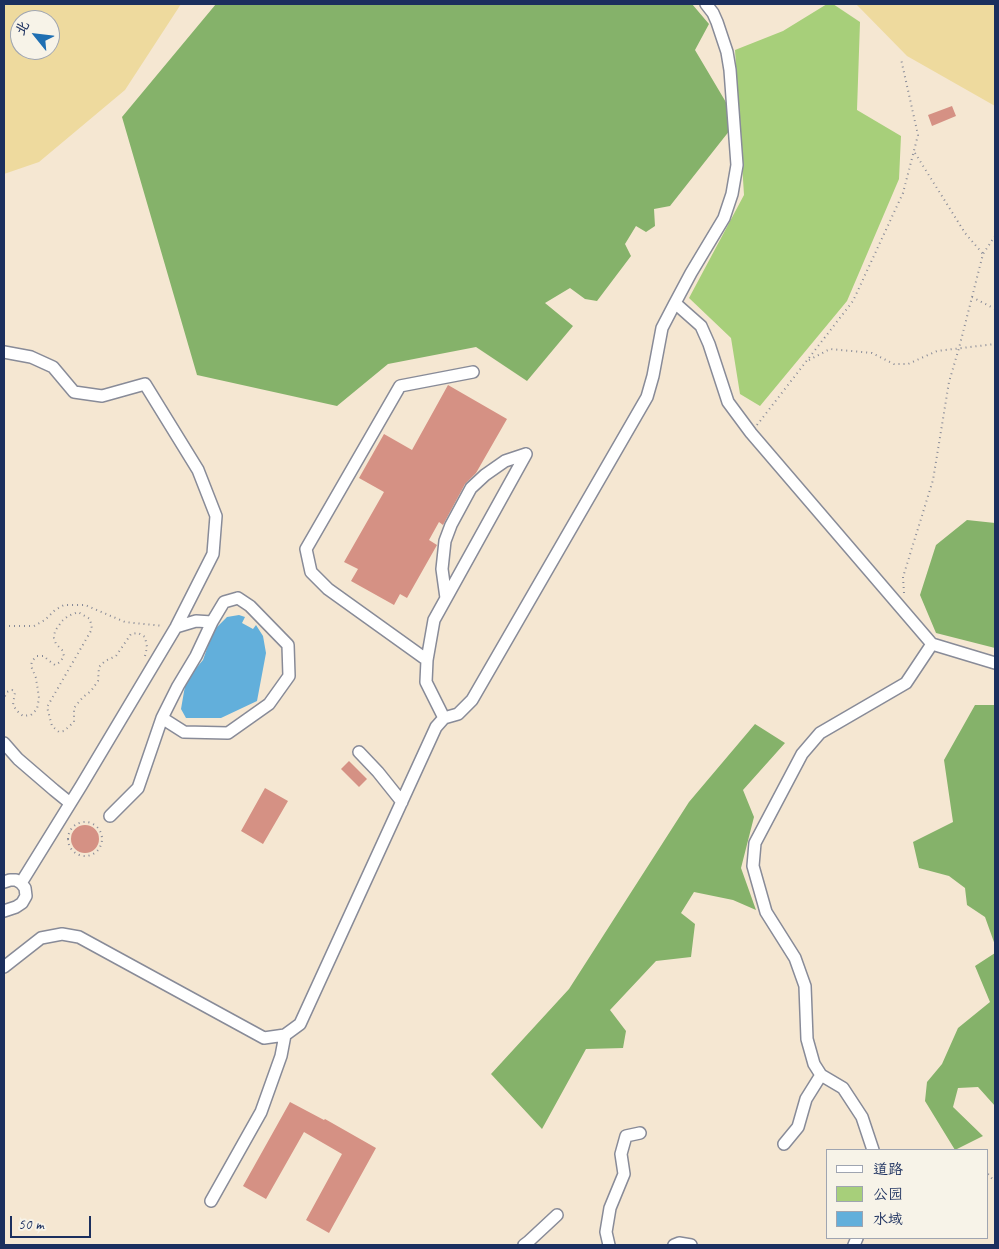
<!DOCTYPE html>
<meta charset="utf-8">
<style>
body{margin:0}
#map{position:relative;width:999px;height:1249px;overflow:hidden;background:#f5e7d2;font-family:Caveat,"LXGW WenKai TC",sans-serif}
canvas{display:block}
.frame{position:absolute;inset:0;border:5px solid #1b2f5e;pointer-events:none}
.legend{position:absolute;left:826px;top:1149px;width:162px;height:90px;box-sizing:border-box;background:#f7f3e8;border:1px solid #9fa5b1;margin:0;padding:6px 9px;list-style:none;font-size:15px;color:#1b2f5e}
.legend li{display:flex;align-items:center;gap:10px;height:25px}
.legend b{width:25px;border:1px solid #9fa5b1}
.north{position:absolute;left:10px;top:10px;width:50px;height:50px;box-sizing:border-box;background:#f7f3e8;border:1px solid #9fa5b1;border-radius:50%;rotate:299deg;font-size:14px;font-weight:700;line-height:20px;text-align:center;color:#1b2f5e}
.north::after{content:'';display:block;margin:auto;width:18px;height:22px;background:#1f6fb2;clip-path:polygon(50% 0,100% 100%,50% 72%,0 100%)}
.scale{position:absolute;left:10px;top:1216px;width:81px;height:22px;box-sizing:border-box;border:2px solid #1b2f5e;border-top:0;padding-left:6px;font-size:15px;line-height:18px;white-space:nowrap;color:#1b2f5e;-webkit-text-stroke:4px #f7f3e8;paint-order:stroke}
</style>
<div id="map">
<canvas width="999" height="1249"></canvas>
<div class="frame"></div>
<ul class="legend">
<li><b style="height:6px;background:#fff"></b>道路</li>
<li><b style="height:14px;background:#a7cf7a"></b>公园</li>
<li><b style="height:14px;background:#62afdb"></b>水域</li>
</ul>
<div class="north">北</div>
<div class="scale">50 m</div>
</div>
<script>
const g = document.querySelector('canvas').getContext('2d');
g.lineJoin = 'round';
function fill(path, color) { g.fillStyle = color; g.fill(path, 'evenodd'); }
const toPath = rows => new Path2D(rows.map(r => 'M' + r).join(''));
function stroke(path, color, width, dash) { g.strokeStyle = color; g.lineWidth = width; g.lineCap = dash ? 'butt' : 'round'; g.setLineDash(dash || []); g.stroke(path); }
fill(toPath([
 [827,4,833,4,860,22,857,110,901,136,899,179,847,301,760,406,740,394,731,338,689,298,744,195,735,50,783,31]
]), '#a7cf7a');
fill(toPath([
 [216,4,692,4,709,24,695,50,727,104,730,130,670,206,654,209,655,226,646,232,636,226,625,244,631,256,597,301,585,299,570,288,545,303,573,326,527,381,476,347,388,364,337,406,197,375,122,117],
 [967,520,995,523,995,648,936,633,920,595,936,545],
 [975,705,995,705,995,945,985,917,967,905,965,888,949,876,919,868,913,842,953,822,944,760],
 [755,724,785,743,743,790,754,817,741,868,756,910,733,900,694,892,681,913,695,924,691,957,656,961,610,1010,626,1031,623,1048,586,1049,542,1129,491,1074,569,989,689,802],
 [995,953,995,1106,978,1087,958,1088,953,1107,983,1136,955,1150,925,1101,927,1082,942,1064,958,1028,990,1002,975,966]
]), '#85b26a');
fill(toPath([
 [4,4,181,4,125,90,39,162,4,174],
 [20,20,50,20,50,50,20,50],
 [856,4,995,4,995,106,907,56]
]), '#eeda9e');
fill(toPath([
 [239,615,245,617,242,623,253,629,256,625,263,636,266,653,257,701,221,718,186,718,181,709,186,680,203,660,213,631,227,617]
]), '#62afdb');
fill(toPath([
 [952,106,956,116,932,126,928,115],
 [448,385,507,419,476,473,465,484,443,525,439,522,429,540,437,545,407,598,400,594,394,605,351,581,358,569,344,562,384,492,359,478,384,434,412,450],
 [349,761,367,779,359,787,341,769],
 [265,788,288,801,263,844,241,831],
 '71 839a14 14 0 1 1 28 0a14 14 0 1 1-28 0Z',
 [290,1102,324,1120,325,1119,376,1148,329,1233,306,1220,342,1154,304,1132,266,1199,243,1186]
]), '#d59184');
const minor = toPath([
 [675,303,691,273,724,218,732,194,737,165,730,70,727,52,717,22,713,13,706,4],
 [4,352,31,357,53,367,74,392,102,396,145,384,198,470,216,516,213,554,176,627,81,786,21,883],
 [238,598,250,606,288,645,289,676,269,704,228,733,184,732,162,718,178,686,196,656,212,622,224,602,238,598],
 [446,598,442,569,445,541,451,525,471,488,485,475,505,461,526,454],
 [176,627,196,621,212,622],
 [932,644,995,663],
 [427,660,328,589,311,572,306,549,400,386,473,372],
 [444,718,426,682,427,660,434,620,526,454],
 [4,743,18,759,54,790,70,803],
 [359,752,378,772,402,802],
 [110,816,138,788,162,718],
 [4,882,10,880,16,880,21,883,25,888,26,896,22,903,16,907,4,911],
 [4,967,41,938,62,934,79,937,264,1038,285,1035,300,1024,436,727,444,718,458,714,472,700,647,397,653,376,662,328,675,303,701,326,709,344,728,402,751,433,932,644,906,683,820,733,802,754,755,843,753,866,766,912,795,958,805,986,807,1039,814,1064,821,1075,843,1088,862,1117,873,1150],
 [784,1144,798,1127,806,1099,821,1075],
 [211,1201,261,1112,281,1056,285,1035],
 [524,1245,528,1242,557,1215],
 [609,1245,606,1232,610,1208,624,1174,621,1154,626,1136,640,1133],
 [674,1245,679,1243,691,1245],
 [854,1245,857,1238]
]);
stroke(minor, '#888b98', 14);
stroke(toPath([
 [915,153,965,233,983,254],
 [972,297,995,309],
 [809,360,830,349,872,353,894,364,908,364,937,351,995,344],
 [757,425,853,301,903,193,918,135,901,59],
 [904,593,903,577,933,480,949,382,959,348,983,254,995,236],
 [4,626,34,626,45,620,55,610,64,605,85,605,125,622,163,626],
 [4,701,4,698,7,692,12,690,15,692,13,705,17,711,23,716,31,715,37,709,39,698,36,678,31,666,32,661,37,656,44,656,48,660,55,665,60,662,64,656,62,650,56,644,54,638,55,631,62,621,68,616,78,612,90,619,92,629,47,707,52,726,59,732,64,731,74,722,74,708,83,697,91,691,98,681,99,667,105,661,116,656,131,634,138,633,145,637,147,647,145,656],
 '68 839a17 17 0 1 1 34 0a17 17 0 1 1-34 0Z',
 [988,1174,995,1182]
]), '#888b98', 2, [1, 4]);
stroke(minor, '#fff', 11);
</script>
